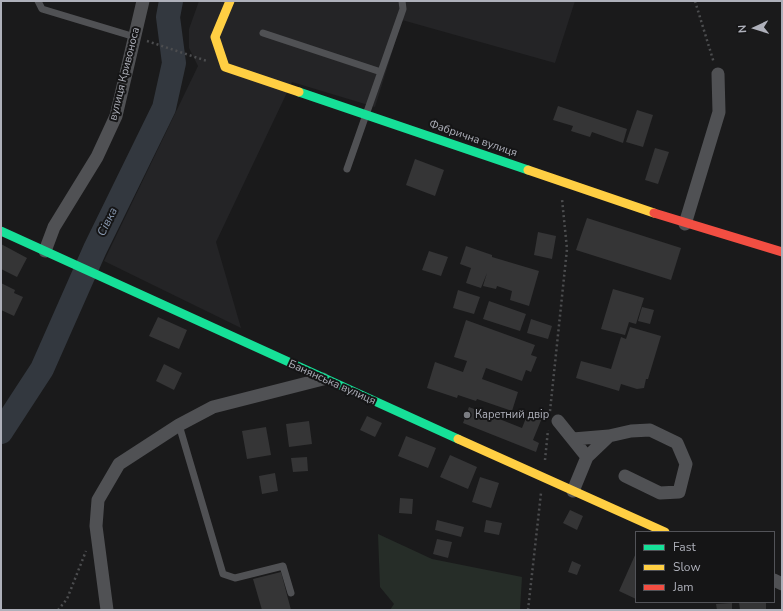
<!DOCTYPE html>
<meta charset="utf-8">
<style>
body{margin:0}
#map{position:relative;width:783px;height:611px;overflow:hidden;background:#1a1a1b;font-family:"Nunito Sans",sans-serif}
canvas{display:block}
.frame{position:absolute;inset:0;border:2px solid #aeb0ba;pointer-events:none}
.legend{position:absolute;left:635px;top:531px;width:140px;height:72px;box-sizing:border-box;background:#151516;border:1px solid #525358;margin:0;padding:5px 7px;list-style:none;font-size:12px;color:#aeb0ba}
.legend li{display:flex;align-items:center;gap:8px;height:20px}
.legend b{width:20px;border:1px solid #525358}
.north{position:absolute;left:735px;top:8px;width:40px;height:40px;-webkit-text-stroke:3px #151516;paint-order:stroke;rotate:266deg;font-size:11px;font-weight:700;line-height:16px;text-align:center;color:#aeb0ba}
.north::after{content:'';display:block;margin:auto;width:14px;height:18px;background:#aeb0ba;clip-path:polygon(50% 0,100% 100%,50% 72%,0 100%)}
</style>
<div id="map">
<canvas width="783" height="611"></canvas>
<div class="frame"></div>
<ul class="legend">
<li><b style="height:5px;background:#16e098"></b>Fast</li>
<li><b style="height:5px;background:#ffcf43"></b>Slow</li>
<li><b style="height:5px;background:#f24e42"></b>Jam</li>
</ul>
<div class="north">N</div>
</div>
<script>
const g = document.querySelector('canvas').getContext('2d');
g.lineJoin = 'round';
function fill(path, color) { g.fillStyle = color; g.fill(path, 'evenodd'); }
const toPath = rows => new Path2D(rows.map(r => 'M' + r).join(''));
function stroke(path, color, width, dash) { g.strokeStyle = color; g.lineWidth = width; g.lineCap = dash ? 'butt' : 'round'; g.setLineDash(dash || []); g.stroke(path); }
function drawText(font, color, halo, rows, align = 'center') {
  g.font = font + ' "Nunito Sans",sans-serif'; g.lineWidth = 4; g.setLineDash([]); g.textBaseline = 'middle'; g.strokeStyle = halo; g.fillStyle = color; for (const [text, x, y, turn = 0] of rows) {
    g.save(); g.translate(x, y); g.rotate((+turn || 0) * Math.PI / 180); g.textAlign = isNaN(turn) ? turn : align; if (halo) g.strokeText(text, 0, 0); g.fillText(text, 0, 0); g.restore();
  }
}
fill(toPath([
 [199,1,575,1,555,63,402,20,375,107,292,82,216,242,241,328,104,261,198,66,189,48,189,29]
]), '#242426');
fill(toPath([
 [378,534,432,559,522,577,520,610,390,610,394,604,380,587]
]), '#262d28');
stroke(toPath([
 [1,432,42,369,95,249,164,108,174,63,168,17,171,1]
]), '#33383f', 24);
fill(toPath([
 [558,106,627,129,623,143,592,132,590,137,571,131,573,126,553,120],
 [637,110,653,115,643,147,626,142],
 [655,148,669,152,658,184,645,180],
 [415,159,444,170,435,196,406,185],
 [587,218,681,248,671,280,576,250],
 [538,232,556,236,552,259,534,255],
 [1,244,27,258,17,277,1,269],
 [466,246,492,255,492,257,539,271,529,306,510,300,512,291,497,286,496,289,483,286,487,273,481,288,466,283,471,268,460,264],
 [429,251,448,257,441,276,422,270],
 [1,283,15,290,14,293,23,297,14,316,1,310],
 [613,289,644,298,636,324,629,322,625,335,601,329],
 [458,290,480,297,474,314,453,308],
 [489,301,526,314,520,331,483,319],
 [642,307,654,310,650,324,638,321],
 [158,317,187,330,179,349,149,336],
 [531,319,552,326,548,339,527,333],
 [466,320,535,345,531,355,537,357,531,372,526,370,522,381,486,368,482,379,518,392,512,411,477,399,476,401,458,395,457,398,427,388,435,362,463,372,467,361,454,357],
 [630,327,661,336,648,379,646,379,644,388,637,389,621,384,619,391,576,378,581,361,611,369,621,337,626,339],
 [164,364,182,373,174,390,156,381],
 [469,407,522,428,528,413,542,418,533,440,539,443,536,452,463,423],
 [367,416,382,423,375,437,360,430],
 [309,421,312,444,289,447,286,424],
 [266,427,271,455,247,459,242,431],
 [406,436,436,448,428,468,398,456],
 [450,455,477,467,468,489,440,477],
 [307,457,308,471,293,472,291,458],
 [275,473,278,491,262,494,259,476],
 [480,477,499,483,491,508,472,502],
 [400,498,413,499,412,514,399,513],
 [570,510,583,516,577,530,563,523],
 [437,520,464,527,461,537,435,530],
 [486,520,502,523,499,535,484,532],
 [437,539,452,542,448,558,433,554],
 [636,553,636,599,619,591],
 [572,561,581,565,577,575,568,572],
 [281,572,291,610,262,610,253,579],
 [739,602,766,602,766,609,740,610],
 [732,603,732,610,717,610,716,604]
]), '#353536');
stroke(toPath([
 [695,1,714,63],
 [147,41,207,61],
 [550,411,567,249,562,199],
 [545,460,548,430],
 [58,610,67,599,86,551],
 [528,610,541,493]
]), '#4c4d4f', 2.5, [2, 3]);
stroke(toPath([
 [38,1,42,9,135,37],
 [263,33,381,72],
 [347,169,403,9,402,1],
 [179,425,223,574,235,578,283,566,291,593]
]), '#505154', 7);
stroke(toPath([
 [685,224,719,112,718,74],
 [45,251,54,227,97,157,116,116,143,1],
 [558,421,587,457,573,491],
 [573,439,609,436],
 [587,457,609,436,631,431,650,430,677,443,686,464,679,492,660,493,625,476],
 [774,580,782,584],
 [107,610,96,526,98,500,119,464,179,425,213,407,323,379]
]), '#505154', 13);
stroke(toPath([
 [299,92,528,170],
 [1,231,458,439]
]), '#16e098', 9);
stroke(toPath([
 [230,1,215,37,225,67,299,92],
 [528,170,654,213],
 [458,439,665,532]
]), '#ffcf43', 9);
stroke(toPath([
 [654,213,782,252]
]), '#f24e42', 9);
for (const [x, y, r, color] of [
 [467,415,4,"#7a7c82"]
]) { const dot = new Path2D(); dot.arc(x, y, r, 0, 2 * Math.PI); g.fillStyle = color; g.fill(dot); stroke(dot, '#151516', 1.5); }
drawText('11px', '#aeb0ba', '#151516', [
 ["вулиця Кривоноса",125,74,-76],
 ["Фабрична вулиця",473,139,19],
 ["Банянська вулиця",332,383,24]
]);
drawText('11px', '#aeb0ba', '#151516', [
 ["Каретний двір",475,415]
], 'left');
drawText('italic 12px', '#8999b0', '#151516', [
 ["Сівка",108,222,-64]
]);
</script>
